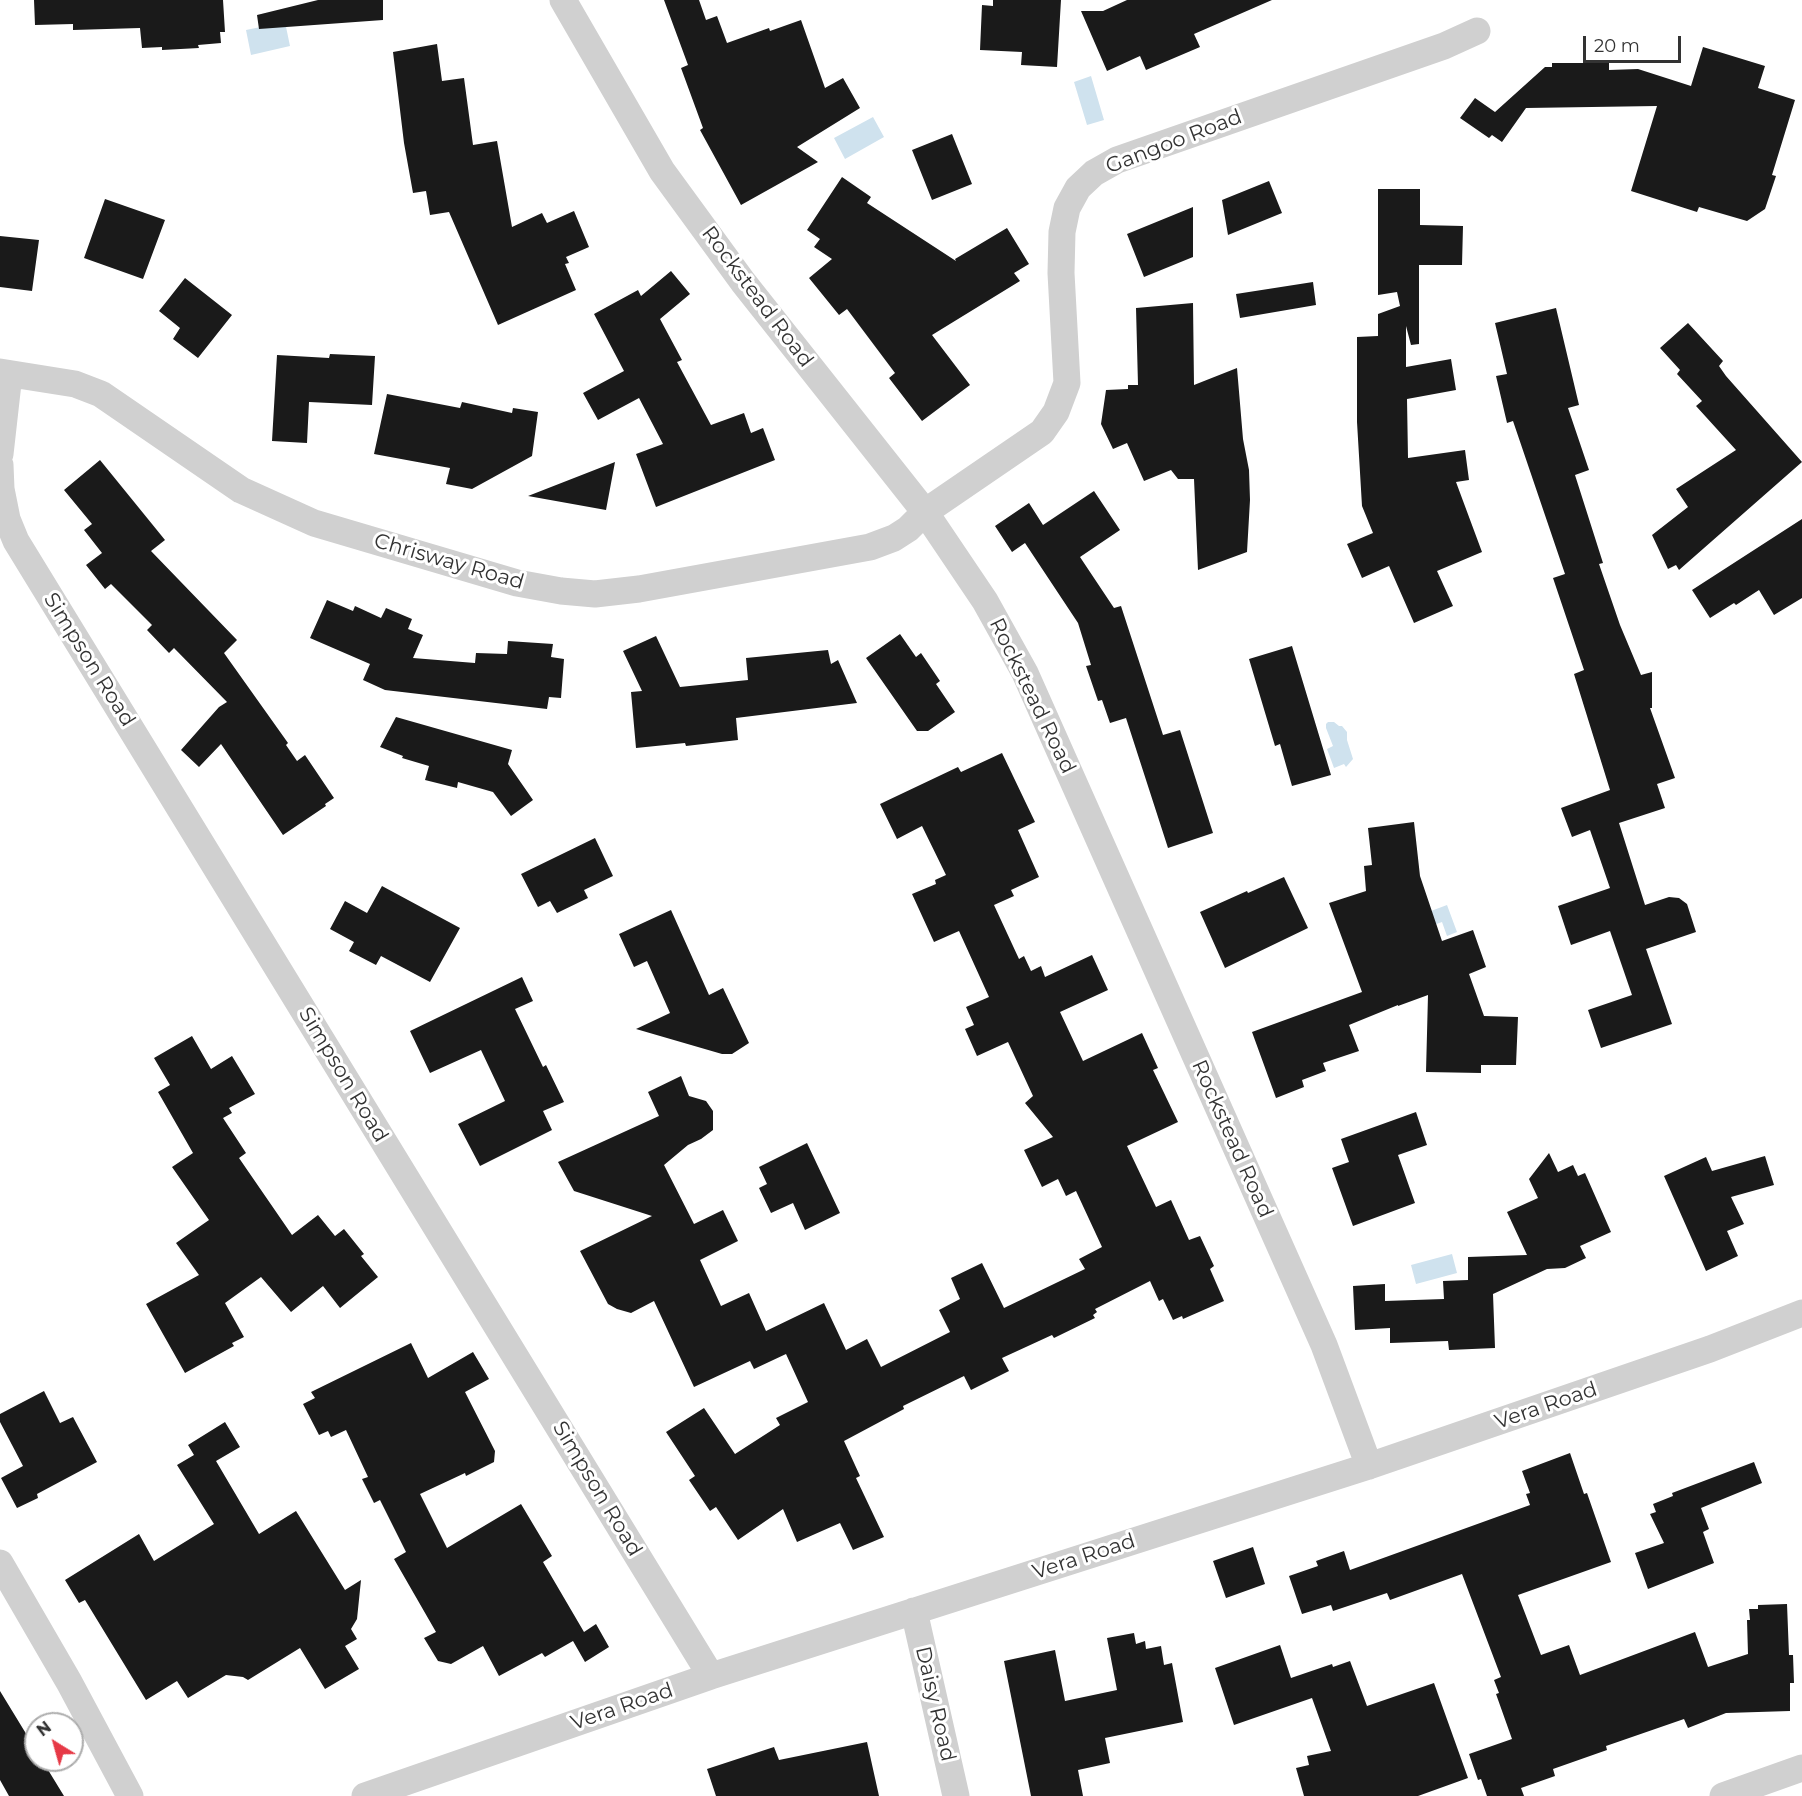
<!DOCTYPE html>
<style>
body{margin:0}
#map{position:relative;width:1802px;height:1796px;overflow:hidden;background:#fff;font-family:Montserrat,sans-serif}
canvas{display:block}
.north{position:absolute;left:24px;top:1712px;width:60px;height:60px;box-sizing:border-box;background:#fff;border:2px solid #adadad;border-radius:50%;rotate:323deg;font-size:16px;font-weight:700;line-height:24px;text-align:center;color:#333}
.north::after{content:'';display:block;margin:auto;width:21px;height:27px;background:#e63946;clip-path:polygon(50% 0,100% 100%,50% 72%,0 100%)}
.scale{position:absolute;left:1583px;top:36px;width:98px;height:27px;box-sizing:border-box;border:3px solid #333;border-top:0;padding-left:8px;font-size:18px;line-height:21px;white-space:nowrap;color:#333;-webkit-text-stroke:4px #fff;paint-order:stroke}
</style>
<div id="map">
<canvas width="1802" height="1796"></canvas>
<div class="north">N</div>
<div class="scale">20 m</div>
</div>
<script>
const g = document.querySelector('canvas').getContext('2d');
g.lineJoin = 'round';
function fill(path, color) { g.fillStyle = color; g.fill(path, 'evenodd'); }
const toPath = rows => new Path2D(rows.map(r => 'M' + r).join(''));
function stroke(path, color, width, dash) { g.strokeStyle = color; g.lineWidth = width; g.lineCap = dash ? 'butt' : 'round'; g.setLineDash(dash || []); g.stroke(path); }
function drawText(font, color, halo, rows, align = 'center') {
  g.font = font + ' Montserrat,sans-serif'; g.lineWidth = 6; g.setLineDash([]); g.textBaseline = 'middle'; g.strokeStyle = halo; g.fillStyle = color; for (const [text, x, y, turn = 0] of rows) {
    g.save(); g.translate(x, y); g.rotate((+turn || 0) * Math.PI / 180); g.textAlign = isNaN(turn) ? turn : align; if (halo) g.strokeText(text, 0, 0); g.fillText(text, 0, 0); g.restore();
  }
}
fill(toPath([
 [285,22,290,46,251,55,246,30],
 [1091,76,1104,120,1087,125,1074,82],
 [873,117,884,137,845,159,834,138],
 [1328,722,1334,722,1339,726,1342,726,1347,732,1347,740,1353,759,1346,767,1344,764,1334,768,1327,749,1333,746,1326,728,1326,724],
 [1447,905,1457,932,1447,936,1442,922,1420,930,1415,917],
 [1452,1254,1457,1273,1416,1284,1411,1265]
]), '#cfe2ee');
fill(toPath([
 [34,0,223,0,225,32,220,32,221,43,198,45,199,48,162,50,162,47,142,48,140,28,73,30,73,24,35,25],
 [318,0,383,0,383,20,259,29,257,15],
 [664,0,699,0,706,20,717,16,727,43,769,28,770,31,801,20,825,88,843,78,860,108,797,147,818,162,741,205,700,130,703,128,681,68,688,65],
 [993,0,1061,0,1057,67,1021,65,1022,52,980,50,982,5,993,6],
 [1127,0,1272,0,1194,34,1200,47,1146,70,1140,56,1107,71,1081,11,1103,11],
 [437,44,442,81,464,78,473,145,497,141,512,227,542,213,547,223,574,211,589,247,566,257,569,263,565,264,576,290,498,325,449,212,430,215,426,191,413,193,404,143,393,52],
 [1703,47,1765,66,1758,88,1795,100,1772,175,1776,176,1765,209,1747,221,1699,207,1697,212,1631,191,1657,106,1526,108,1502,142,1492,135,1489,138,1460,118,1475,98,1495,112,1545,67,1552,67,1552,63,1609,63,1609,70,1638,69,1691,86],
 [952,134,972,184,932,200,912,150],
 [842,177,871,197,867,203,956,261,955,259,1007,228,1029,264,1014,273,1020,281,932,335,970,385,922,421,889,378,895,373,847,309,839,315,809,278,832,259,814,247,820,239,807,230],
 [1269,181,1282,213,1228,235,1222,200],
 [1378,189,1420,189,1420,225,1463,226,1462,265,1419,265,1419,344,1411,345,1406,326,1406,367,1451,359,1456,390,1407,399,1408,458,1465,450,1469,480,1456,482,1482,552,1437,571,1453,606,1414,623,1389,566,1362,578,1347,544,1373,533,1362,506,1357,422,1357,337,1378,336,1378,314,1400,306,1397,292,1378,295],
 [105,199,165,220,143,279,84,258],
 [1193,207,1193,257,1144,277,1127,234],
 [0,236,39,240,32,291,0,287],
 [671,271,690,294,660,319,682,360,677,362,711,425,744,413,751,433,763,428,775,460,656,507,636,454,663,444,639,398,598,420,583,393,624,371,594,314,638,290,641,296],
 [185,278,232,315,198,358,173,339,180,328,159,311],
 [1313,282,1316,305,1240,318,1236,294],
 [1193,303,1194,385,1237,368,1243,439,1249,470,1250,500,1247,552,1198,570,1194,479,1178,479,1171,470,1144,481,1127,443,1113,449,1101,424,1106,390,1128,389,1128,385,1138,385,1136,308],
 [1556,308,1579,405,1568,408,1589,470,1575,475,1603,563,1599,564,1620,625,1641,675,1652,672,1652,708,1650,708,1675,778,1657,784,1665,808,1619,823,1645,905,1669,897,1679,898,1687,904,1696,932,1646,949,1672,1024,1601,1048,1588,1010,1632,995,1610,931,1571,945,1558,906,1610,888,1590,830,1572,837,1561,808,1610,790,1574,674,1584,670,1553,578,1565,574,1513,421,1507,423,1496,376,1507,374,1495,323],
 [1688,323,1723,361,1719,366,1726,376,1802,462,1679,570,1676,565,1668,569,1652,535,1688,507,1676,489,1736,450,1696,406,1702,401,1677,374,1680,370,1660,348],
 [330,354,375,356,372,405,309,402,307,443,272,441,277,355,329,358],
 [387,394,460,408,462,402,512,413,513,408,538,412,532,456,472,489,446,484,450,468,374,454],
 [100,460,165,540,151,551,237,640,224,653,288,743,286,745,297,761,305,755,334,798,325,804,326,806,283,835,221,744,199,767,181,750,219,707,227,702,174,648,169,653,147,630,152,625,111,584,105,589,86,565,102,553,84,530,92,524,64,490],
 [615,462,606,510,528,496],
 [1094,491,1120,530,1080,557,1114,608,1121,606,1163,735,1180,730,1213,833,1168,848,1126,718,1110,723,1102,700,1098,701,1086,666,1091,665,1078,623,1025,543,1012,552,995,526,1029,503,1043,525],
 [1802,519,1802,598,1774,615,1759,590,1736,605,1734,603,1710,618,1692,590],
 [327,600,353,611,355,606,381,618,386,608,412,619,408,629,423,635,413,658,475,663,476,653,507,654,508,641,553,644,551,657,564,659,561,698,549,697,547,709,385,690,363,680,370,664,310,638],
 [900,634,916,657,921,653,940,681,936,684,955,712,928,731,917,731,866,658],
 [656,636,680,687,748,680,746,658,828,650,831,664,838,660,857,703,736,718,738,740,686,746,685,743,636,748,631,692,642,691,623,651],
 [1292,646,1331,775,1292,786,1280,744,1275,746,1249,659],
 [396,717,512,750,508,764,533,800,511,816,493,792,458,782,457,788,425,780,429,766,402,758,403,756,380,747],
 [1002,753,1035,822,1018,830,1039,877,1011,890,1014,896,994,905,1019,959,1024,956,1031,971,1041,966,1045,977,1092,955,1108,990,1060,1012,1083,1061,1142,1033,1158,1068,1153,1070,1178,1122,1127,1146,1156,1207,1171,1200,1189,1240,1200,1236,1214,1266,1210,1269,1224,1301,1183,1319,1182,1316,1173,1320,1163,1299,1159,1301,1150,1281,1095,1309,1097,1312,1093,1315,1095,1318,1054,1338,1052,1335,1002,1358,1009,1371,971,1390,964,1376,903,1406,904,1409,844,1441,860,1476,856,1478,884,1537,853,1550,840,1523,797,1542,783,1509,738,1540,716,1507,710,1511,689,1480,695,1476,666,1432,704,1408,735,1454,780,1425,776,1418,808,1402,786,1354,754,1369,750,1361,694,1387,654,1301,631,1313,617,1309,608,1304,580,1251,652,1216,574,1191,558,1162,659,1116,648,1092,681,1076,689,1096,706,1101,713,1111,713,1130,701,1139,688,1145,664,1165,694,1224,723,1210,738,1241,700,1260,721,1306,749,1293,766,1331,824,1303,846,1350,867,1339,881,1367,950,1332,939,1310,960,1299,951,1278,982,1263,1004,1308,1085,1269,1079,1259,1102,1247,1076,1191,1066,1196,1058,1179,1042,1187,1024,1150,1053,1137,1025,1103,1033,1096,1008,1042,977,1056,965,1029,974,1025,966,1007,989,997,959,931,934,942,912,894,936,884,935,880,946,875,922,826,897,839,880,804,958,767,961,772],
 [1414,822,1420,876,1442,941,1473,930,1486,967,1469,974,1484,1016,1518,1017,1516,1065,1481,1065,1481,1073,1426,1072,1428,995,1398,1006,1398,1005,1349,1025,1359,1051,1323,1063,1326,1071,1302,1080,1304,1087,1276,1098,1252,1032,1362,992,1329,903,1366,891,1364,866,1372,865,1368,828],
 [595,838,613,876,584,890,588,898,557,913,550,901,538,907,521,874],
 [1284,877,1308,928,1225,968,1200,912,1247,891,1248,893],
 [382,886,460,928,430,982,381,956,376,965,349,951,354,942,330,929,345,901,367,913],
 [671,910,709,995,723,988,749,1043,732,1054,722,1054,636,1029,670,1013,647,961,634,967,619,934],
 [522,977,533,1001,515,1009,543,1067,546,1065,564,1102,543,1111,552,1130,480,1166,458,1124,505,1101,481,1050,430,1073,410,1031],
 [192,1036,211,1069,232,1056,255,1094,229,1108,232,1113,223,1118,246,1153,239,1158,292,1235,318,1215,335,1236,344,1229,364,1254,361,1256,378,1277,340,1308,323,1286,291,1312,261,1277,225,1303,244,1337,232,1343,234,1346,185,1373,146,1304,199,1275,176,1243,209,1220,172,1167,193,1153,158,1092,170,1085,154,1058],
 [1416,1112,1427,1145,1398,1155,1415,1203,1353,1226,1332,1168,1349,1162,1341,1139],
 [807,1143,840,1213,805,1230,793,1203,771,1213,759,1188,767,1184,759,1167],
 [1549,1153,1558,1172,1573,1165,1578,1176,1585,1173,1611,1232,1580,1246,1586,1258,1565,1268,1547,1269,1493,1294,1495,1348,1449,1350,1448,1341,1390,1343,1390,1328,1355,1330,1353,1286,1385,1284,1385,1301,1444,1299,1443,1281,1468,1280,1468,1257,1527,1255,1507,1212,1538,1198,1529,1179],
 [1765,1156,1774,1185,1731,1197,1744,1224,1727,1231,1738,1256,1706,1271,1664,1176,1706,1157,1712,1171],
 [411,1343,428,1378,473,1352,489,1379,465,1392,495,1451,494,1462,466,1476,465,1473,420,1494,447,1548,521,1504,552,1556,543,1562,584,1632,596,1624,609,1647,585,1662,573,1641,545,1657,542,1653,499,1676,483,1646,451,1664,438,1661,424,1638,436,1632,394,1559,406,1552,380,1500,374,1503,362,1479,368,1477,346,1430,331,1437,328,1431,319,1435,303,1404,315,1398,311,1392],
 [44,1391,60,1423,73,1417,97,1462,37,1494,38,1498,17,1508,1,1478,23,1466,0,1422,0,1414],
 [225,1422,240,1447,216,1461,259,1534,296,1511,345,1590,361,1580,357,1619,351,1629,357,1639,345,1646,359,1669,325,1689,300,1648,248,1680,243,1677,226,1675,188,1698,177,1681,146,1700,85,1600,79,1603,65,1580,139,1534,154,1561,214,1524,177,1465,194,1455,188,1445],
 [1570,1453,1584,1494,1587,1493,1611,1562,1518,1595,1541,1655,1569,1645,1580,1675,1695,1632,1708,1667,1748,1654,1747,1620,1750,1620,1749,1609,1758,1609,1758,1605,1787,1604,1789,1655,1793,1655,1794,1683,1790,1683,1790,1711,1726,1713,1688,1728,1684,1719,1606,1746,1607,1750,1553,1769,1555,1776,1521,1788,1524,1796,1487,1796,1481,1779,1478,1780,1469,1754,1512,1739,1496,1694,1499,1693,1494,1680,1501,1677,1462,1574,1390,1600,1387,1593,1333,1611,1331,1605,1302,1614,1289,1576,1318,1566,1316,1561,1344,1551,1350,1570,1530,1505,1526,1494,1530,1493,1522,1471],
 [1754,1462,1762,1483,1701,1508,1709,1529,1703,1532,1714,1563,1648,1589,1635,1553,1664,1543,1650,1514,1656,1512,1653,1504,1673,1496,1672,1493],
 [1253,1547,1265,1584,1226,1598,1213,1561],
 [1134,1633,1136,1644,1145,1641,1146,1649,1161,1646,1164,1665,1172,1663,1183,1722,1105,1738,1110,1763,1078,1770,1083,1796,1031,1796,1004,1661,1055,1650,1065,1701,1117,1690,1107,1638],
 [1280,1645,1291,1678,1332,1664,1333,1667,1350,1661,1367,1706,1434,1683,1468,1778,1418,1796,1304,1796,1296,1768,1309,1765,1307,1756,1331,1751,1312,1698,1234,1725,1215,1668],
 [0,1691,36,1750,36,1760,42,1760,64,1796,9,1796,0,1780],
 [867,1742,879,1796,716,1796,707,1769,774,1747,779,1760]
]), '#1a1a1a');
stroke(toPath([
 [563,0,662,171,743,282,925,512,985,601,1025,673,1324,1345,1369,1466],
 [0,372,75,384,101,394,241,490,314,523,517,583,561,591,595,594,639,589,870,547,894,538,908,529,925,512,1042,432,1056,412,1067,383,1061,273,1062,232,1067,208,1078,188,1094,173,1117,160,1444,46,1477,31],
 [0,454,9,374],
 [0,465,1,489,7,519,16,541,711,1676],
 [0,1563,69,1682,130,1796],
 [914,1611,956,1796],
 [365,1796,711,1676,1369,1466,1710,1349,1802,1313],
 [1723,1796,1802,1768]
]), '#d0d0d0', 27);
drawText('21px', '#333', '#fff', [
 ["Gangoo Road",1174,142,-21],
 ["Rockstead Road",757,297,53],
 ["Chrisway Road",449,562,16],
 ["Simpson Road",89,660,58],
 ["Rockstead Road",1032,696,64],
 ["Simpson Road",343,1075,59],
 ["Rockstead Road",1232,1139,66],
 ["Vera Road",1546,1406,-19],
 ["Simpson Road",597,1489,59],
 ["Vera Road",1084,1557,-18],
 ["Daisy Road",935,1704,77],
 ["Vera Road",622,1707,-19]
]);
</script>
